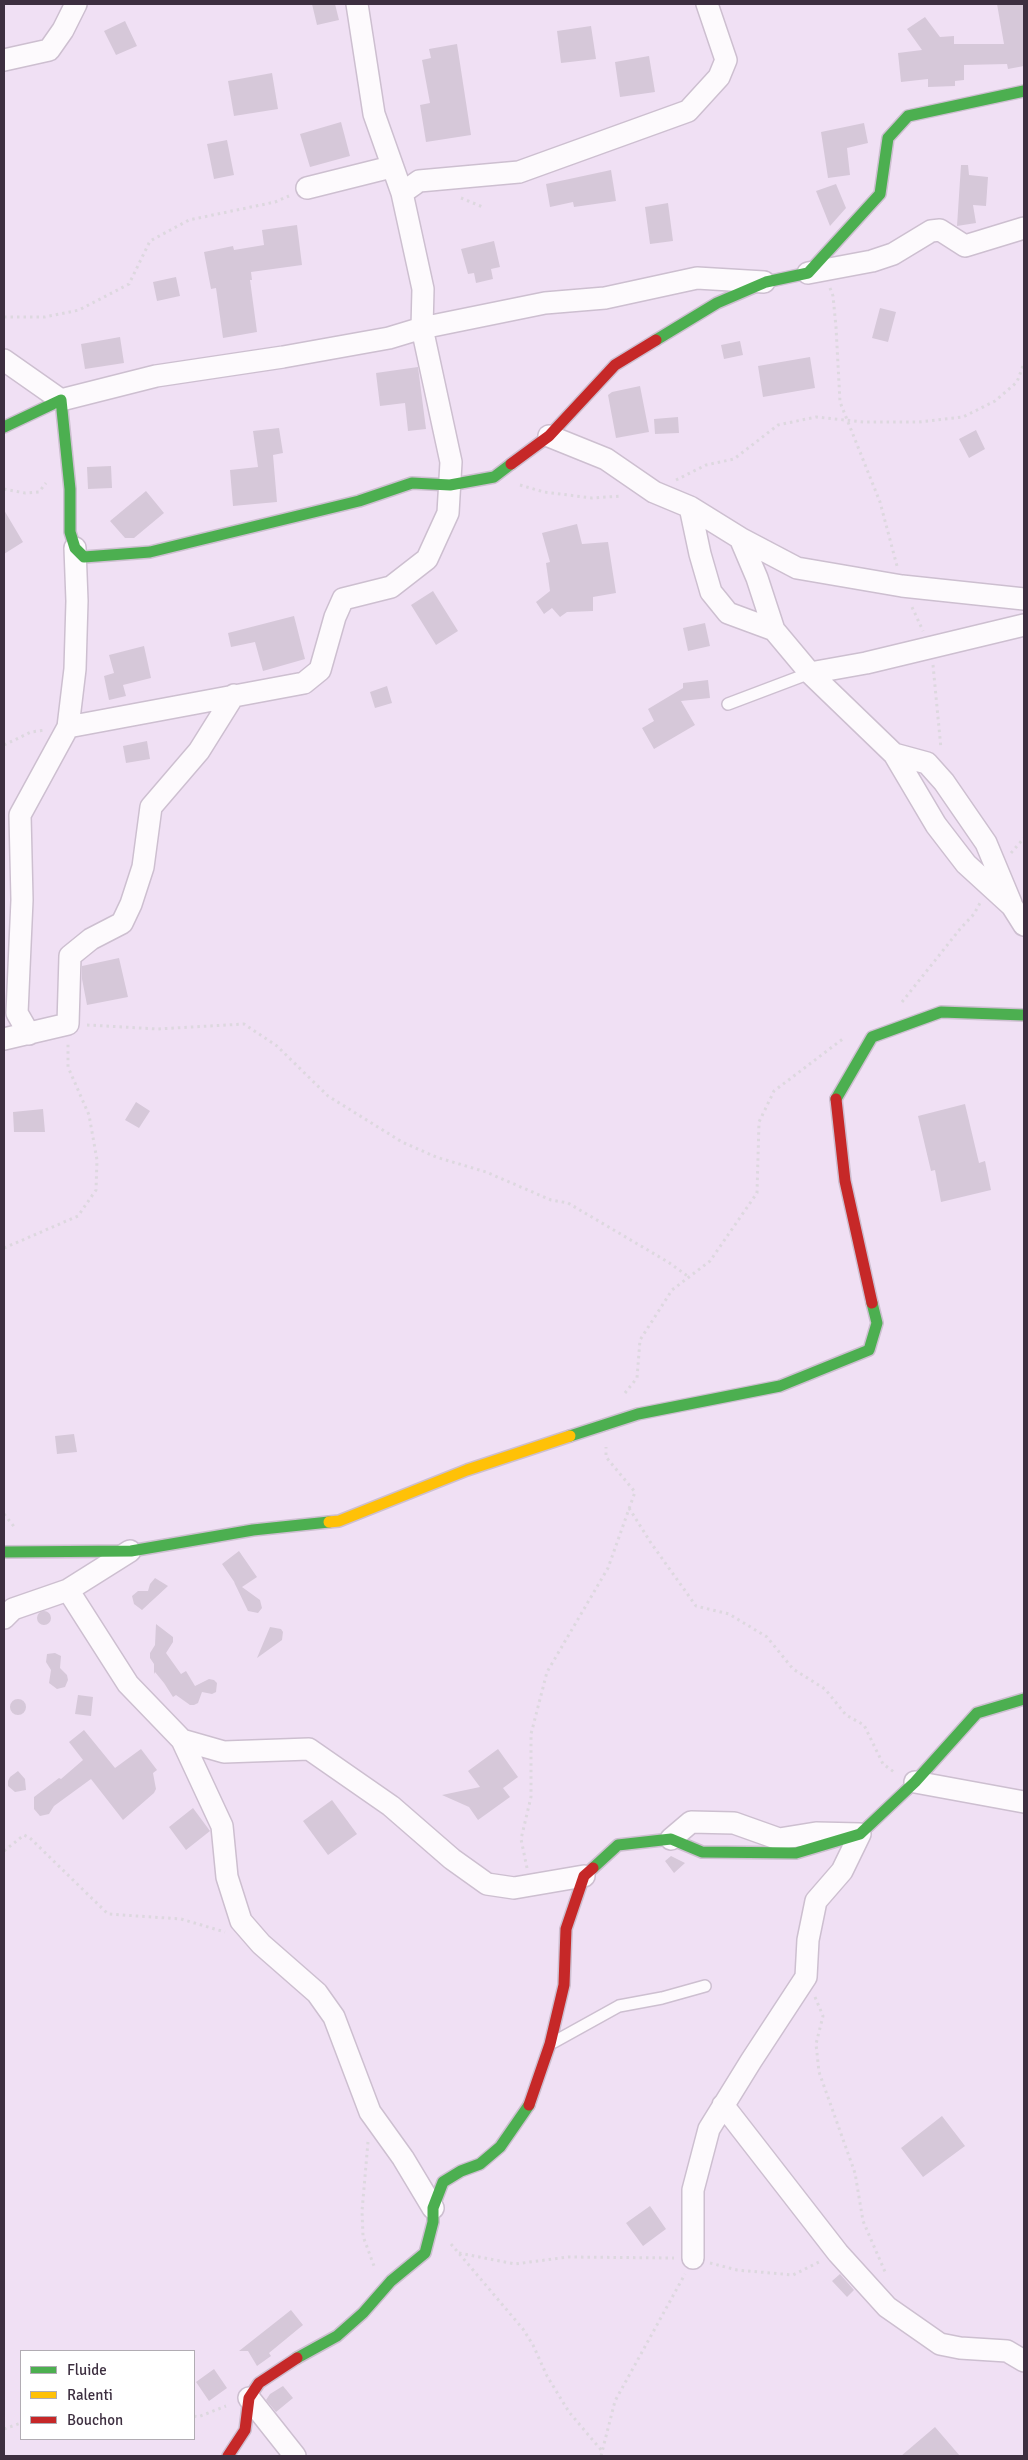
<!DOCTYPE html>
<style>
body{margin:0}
#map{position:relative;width:1028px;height:2460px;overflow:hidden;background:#f0e0f4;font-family:Signika,sans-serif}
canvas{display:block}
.frame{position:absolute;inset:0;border:5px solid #3d2f40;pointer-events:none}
.legend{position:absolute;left:20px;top:2350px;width:175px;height:90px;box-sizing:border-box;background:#fff;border:1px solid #b1acb3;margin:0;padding:6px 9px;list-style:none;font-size:15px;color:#3d2f40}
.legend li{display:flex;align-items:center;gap:10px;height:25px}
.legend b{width:25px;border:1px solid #b1acb3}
</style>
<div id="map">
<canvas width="1028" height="2460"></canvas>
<div class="frame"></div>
<ul class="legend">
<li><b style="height:6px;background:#4caf50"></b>Fluide</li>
<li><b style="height:6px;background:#ffc107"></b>Ralenti</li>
<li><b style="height:6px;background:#c62828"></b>Bouchon</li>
</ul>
</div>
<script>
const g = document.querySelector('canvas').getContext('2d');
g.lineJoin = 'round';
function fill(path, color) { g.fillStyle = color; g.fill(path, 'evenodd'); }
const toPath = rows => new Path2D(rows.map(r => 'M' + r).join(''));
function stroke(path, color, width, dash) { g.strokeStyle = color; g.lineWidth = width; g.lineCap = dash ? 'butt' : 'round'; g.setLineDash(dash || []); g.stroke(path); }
fill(toPath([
 [312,4,335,4,339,20,317,25],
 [997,4,1024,4,1024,66,1008,69,1007,64,964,65,964,80,955,81,955,86,928,87,928,79,901,82,898,53,922,50,907,29,925,17,940,37,954,36,954,44,1004,44],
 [125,21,137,46,116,55,104,31],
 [591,26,596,59,561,63,557,31],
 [457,44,471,135,426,142,420,105,430,103,422,60,431,58,429,49],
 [649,56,655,92,620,97,615,62],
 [272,73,278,109,234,116,228,81],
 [341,122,350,156,310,167,300,134],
 [864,123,868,143,847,148,850,175,828,178,821,132],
 [227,140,234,175,214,179,207,144],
 [961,165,968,165,969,175,988,177,986,206,973,205,976,223,957,226],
 [611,170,616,201,574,207,573,202,550,207,546,184],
 [836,184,846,208,830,226,816,191],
 [668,203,673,241,650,244,645,207],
 [297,225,302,265,251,272,252,280,250,280,257,332,223,338,216,288,211,289,204,252,233,246,234,250,264,245,262,230],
 [494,241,500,267,491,269,493,279,476,283,474,273,468,274,461,249],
 [176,277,180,296,157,301,153,282],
 [880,308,896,312,888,342,872,338],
 [120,337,124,363,85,369,81,344],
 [740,341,743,355,724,359,721,345],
 [810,357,815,388,763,397,758,366],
 [418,367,426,429,408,431,405,403,380,406,376,373],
 [640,386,649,432,616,438,608,395,612,392],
 [678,417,679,433,655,434,654,419],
 [279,428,283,453,273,455,277,502,233,506,230,470,258,467,253,431],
 [976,430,985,449,969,458,959,439],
 [111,466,112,488,88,489,87,467],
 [146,491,164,513,134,538,125,538,110,521],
 [4,510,23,542,4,554],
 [577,524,582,544,608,542,616,593,593,597,593,611,567,612,560,617,552,608,544,614,536,602,550,591,546,563,550,562,542,533],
 [433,591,458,631,436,645,411,605],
 [294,616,305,659,263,671,255,642,231,647,228,633],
 [705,623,710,646,688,651,683,628],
 [144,646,151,678,123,685,126,696,109,700,104,676,114,673,109,655],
 [708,680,710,698,681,701,695,725,654,749,642,728,654,721,648,709,683,688,683,683],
 [387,686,392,703,375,708,370,692],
 [147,741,150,759,126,763,123,746],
 [119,958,128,997,87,1005,82,979,82,966],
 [136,1102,150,1111,139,1128,125,1120],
 [965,1104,979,1163,985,1161,991,1190,941,1202,935,1170,931,1171,918,1116],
 [43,1109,45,1132,14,1132,13,1112],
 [74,1434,77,1452,57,1454,55,1436],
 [239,1551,257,1577,242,1587,260,1600,262,1608,258,1613,248,1611,234,1582,235,1583,222,1564],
 [155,1578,168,1586,142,1610,134,1604,132,1596,138,1591,148,1591,150,1584],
 '37 1618a7 7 0 1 1 14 0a7 7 0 1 1-14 0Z',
 [156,1624,173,1637,173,1642,166,1653,181,1674,186,1671,195,1686,209,1679,214,1680,217,1683,216,1692,212,1694,202,1692,198,1703,194,1705,190,1705,176,1695,173,1697,164,1683,155,1672,154,1674,154,1664,150,1658,150,1653,155,1645],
 [270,1627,281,1629,283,1632,282,1640,257,1658],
 [55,1653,61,1656,60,1668,67,1675,68,1680,65,1687,57,1689,49,1683,51,1670,46,1662,47,1654],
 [78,1695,93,1697,91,1716,75,1714],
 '10 1707a8 8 0 1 1 16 0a8 8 0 1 1-16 0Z',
 [84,1730,115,1768,141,1749,157,1770,153,1773,156,1789,154,1793,123,1820,91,1779,54,1806,49,1814,40,1816,34,1809,34,1797,59,1778,61,1779,83,1760,69,1742],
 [498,1749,518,1777,503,1788,510,1797,478,1820,469,1807,442,1795,480,1787,468,1771],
 [18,1771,25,1779,26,1790,15,1792,8,1786,8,1781,10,1777],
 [332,1800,357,1834,328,1855,303,1821],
 [193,1808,210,1831,186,1850,169,1827],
 [671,1856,685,1863,674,1873,665,1861],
 [942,2116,965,2146,923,2177,901,2148],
 [650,2206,666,2229,643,2246,626,2223],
 [840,2274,854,2290,847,2297,832,2281],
 [291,2310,303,2325,269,2353,271,2356,257,2366,248,2351,239,2351],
 [214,2369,227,2388,209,2401,196,2382],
 [283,2386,293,2398,276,2412,266,2400,270,2394],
 [935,2427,960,2456,901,2456]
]), '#d6c8d9');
const lane = toPath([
 [728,704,810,673],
 [554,2042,619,2006,662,1998,705,1986]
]);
const street = toPath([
 [4,60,49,50,63,30,76,4],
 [307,188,391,167],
 [402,193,419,181,519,172,688,111,719,77,726,60,707,4],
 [808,273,872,261,893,254,931,231,940,230,965,246,1024,228],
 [4,360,61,400,156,376,283,357,389,338,422,328,545,303,605,298,697,278,764,282],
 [549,436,606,459,654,492,690,507,740,538,757,578,774,630,810,673,894,754,936,825,966,864,1012,906,1024,925],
 [690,507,700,554,711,592,728,613,774,630],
 [740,538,797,568,902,586,1024,599],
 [810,673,866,663,1024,625],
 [68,727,304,683,320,670,335,617,343,599,391,587,427,559,448,513,451,462,422,328,423,289,402,193,374,114,357,4],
 [894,754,927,763,944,782,986,843,1011,903],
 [29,1034,17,1013,22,900,20,815,68,727,75,669,77,601,75,548],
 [4,1039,68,1024,70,956,91,939,122,923,131,904,143,867,151,807,199,751,234,695],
 [68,1590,128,1684,182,1740,222,1826,227,1877,241,1921,261,1944,317,1993,334,2017,370,2112,403,2158,433,2208],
 [4,1618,13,1609,68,1590,130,1551],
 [182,1740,224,1752,309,1749,391,1806,452,1859,487,1884,514,1888,584,1876],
 [915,1782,1024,1802],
 [671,1839,691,1822,734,1823,779,1839,816,1833,860,1834,842,1871,816,1901,808,1940,806,1977,751,2061,709,2129,693,2190,693,2258],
 [723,2105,838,2253,887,2307,940,2344,960,2348,1007,2351,1024,2361],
 [249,2398,295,2456]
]);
const fast = toPath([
 [656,340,717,303,766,282,808,273,880,194,888,138,908,116,1024,91],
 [4,427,61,400,70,489,70,532,75,548,84,557,150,552,359,501,412,483,450,485,494,477,511,464],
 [836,1099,872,1037,941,1012,1024,1015],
 [570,1436,638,1414,780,1386,869,1350,877,1323,872,1303],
 [4,1552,131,1551,253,1530,329,1522],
 [593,1868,618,1845,671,1839,702,1852,796,1853,860,1834,915,1782,977,1713,1024,1699],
 [297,2358,337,2336,363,2313,391,2281,425,2253,433,2222,433,2208,443,2182,461,2171,480,2164,500,2147,529,2105]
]);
const slow = toPath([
 [329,1522,339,1521,467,1470,570,1436]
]);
const jam = toPath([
 [511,464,549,436,615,365,656,340],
 [836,1099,845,1181,872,1303],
 [529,2105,550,2044,564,1985,566,1929,584,1876,593,1868],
 [228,2456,245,2430,249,2398,259,2383,297,2358]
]);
stroke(lane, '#cdbfd0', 14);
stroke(street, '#cdbfd0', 24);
stroke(fast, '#cdbfd0', 14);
stroke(slow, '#cdbfd0', 14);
stroke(jam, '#cdbfd0', 14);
stroke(toPath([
 [461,198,485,208],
 [830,288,833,296,836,327,840,402,880,502,897,566],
 [4,317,45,317,79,310,129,284,150,241,189,220,275,202,289,196],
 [676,480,706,465,734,459,778,425,816,417,864,422,919,422,963,417,995,401,1017,382,1024,363],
 [520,485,544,492,592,498,622,496],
 [4,489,25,493,39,492,46,483],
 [912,607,923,631],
 [933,665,941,749],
 [4,745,31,732,45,730],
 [1011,853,1024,838],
 [902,1002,960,929,974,914,980,903],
 [87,1025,158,1029,244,1024,277,1046,328,1096,402,1142,436,1157,486,1172,551,1200,568,1203,668,1262,689,1277],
 [4,1248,78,1216,96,1190,97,1160,89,1115,68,1067,68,1043],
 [625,1393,637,1378,640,1340,672,1290,710,1261,757,1193,759,1122,774,1091,844,1038],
 [629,1508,651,1543,696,1606,729,1614,767,1637,793,1669,825,1689,846,1715,864,1725,883,1764,894,1772],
 [4,1514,16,1529],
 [4,1851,24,1835,30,1838,108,1914,181,1919,225,1932],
 [527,1868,521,1839,531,1797,531,1734,547,1672,608,1568,635,1492,606,1457,606,1447],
 [815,1997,823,2016,816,2044,819,2072,855,2173,863,2221,886,2274],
 [368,2142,362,2211,363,2236,374,2266],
 [451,2244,523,2329,533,2345,547,2376,569,2412,602,2451],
 [459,2253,515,2264,568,2257,674,2258],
 [710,2263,737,2270,793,2275,821,2261],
 [194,2416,198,2417,226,2406],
 [4,2429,21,2423],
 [601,2456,615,2401,685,2274]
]), '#ddd8df', 3, [2.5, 4]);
stroke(lane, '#fdfafd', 11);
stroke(street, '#fdfafd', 21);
stroke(fast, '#4caf50', 11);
stroke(slow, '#ffc107', 11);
stroke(jam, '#c62828', 11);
</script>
